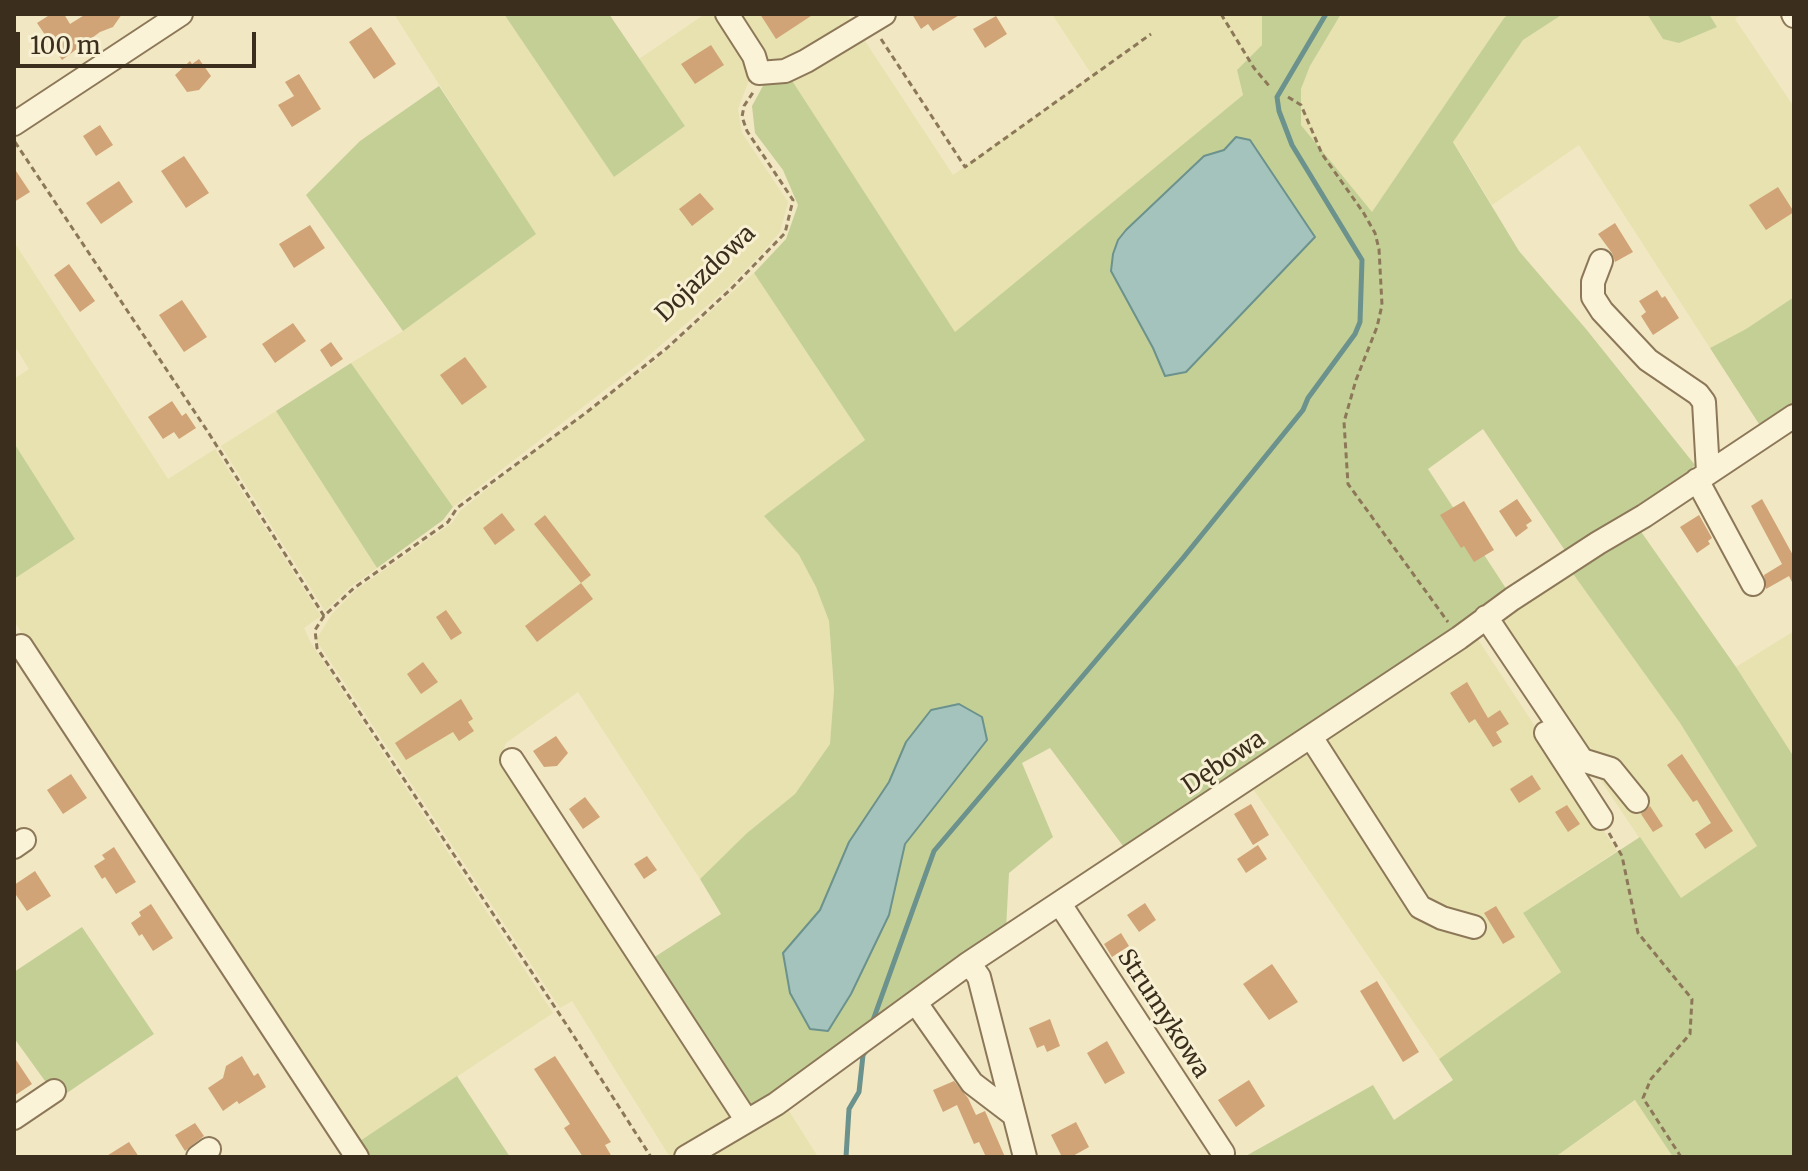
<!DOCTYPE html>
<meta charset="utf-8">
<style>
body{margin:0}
#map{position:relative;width:1808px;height:1171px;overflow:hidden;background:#f1e7c3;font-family:Merriweather,serif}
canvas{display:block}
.frame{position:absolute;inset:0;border:16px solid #3b2e1d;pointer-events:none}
.scale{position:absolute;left:16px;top:32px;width:240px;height:36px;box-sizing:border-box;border:4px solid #3b2e1d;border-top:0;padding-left:10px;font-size:24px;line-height:28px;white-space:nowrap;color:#3b2e1d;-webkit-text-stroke:6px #f7f0d3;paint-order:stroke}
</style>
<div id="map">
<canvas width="1808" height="1171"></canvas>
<div class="frame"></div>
<div class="scale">100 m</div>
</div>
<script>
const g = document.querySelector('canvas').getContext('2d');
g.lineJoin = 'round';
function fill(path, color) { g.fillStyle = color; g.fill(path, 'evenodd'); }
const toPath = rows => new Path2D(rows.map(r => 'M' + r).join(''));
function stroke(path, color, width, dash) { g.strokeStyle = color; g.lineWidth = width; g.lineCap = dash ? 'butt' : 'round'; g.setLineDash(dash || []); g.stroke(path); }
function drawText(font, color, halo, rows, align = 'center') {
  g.font = font + ' Merriweather,serif'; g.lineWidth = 6; g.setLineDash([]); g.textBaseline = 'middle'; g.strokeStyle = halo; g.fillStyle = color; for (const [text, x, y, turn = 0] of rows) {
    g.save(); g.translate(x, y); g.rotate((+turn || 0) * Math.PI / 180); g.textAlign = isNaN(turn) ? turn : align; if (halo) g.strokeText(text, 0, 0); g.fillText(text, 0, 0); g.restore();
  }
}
fill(toPath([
 [394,14,504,14,614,177,685,126,639,59,705,14,847,14,854,25,792,63,764,67,749,80,738,109,742,133,788,202,780,232,762,253,723,292,640,363,453,507,351,363,403,331,535,234],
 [1052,14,1262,14,1262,45,1237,70,1243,95,955,333,791,79,863,38,953,175,1092,75],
 [1341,14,1509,14,1504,18,1372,213,1301,125,1301,89,1310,66],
 [1563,14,1647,14,1663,39,1717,27,1709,14,1742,14,1735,19,1794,107,1794,297,1746,329,1710,348,1579,145,1492,205,1453,141,1523,40],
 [14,242,168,479,215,449,321,616,304,628,311,643,553,1013,357,1143,14,621,14,579,75,539,14,443,14,379,29,369,14,345],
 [754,273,865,440,765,516,799,555,816,587,829,621,834,690,830,745,795,794,747,833,700,879,578,692,506,743,500,760,737,1114,670,1157,572,1001,560,1008,316,640,332,614,357,589,452,523,460,511,523,460,648,367],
 [276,411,377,568,350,587,325,611,221,446],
 [1571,571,1680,723,1757,846,1680,899,1494,620],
 [1794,631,1794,757,1736,667],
 [1475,635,1617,851,1523,913,1561,972,1439,1059,1249,783],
 [1636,1100,1673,1157,1543,1157,1558,1155],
 [784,1103,818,1157,717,1157,721,1143]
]), '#e7e2b0');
fill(toPath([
 [504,14,609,14,685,126,614,177],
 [1262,14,1341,14,1310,66,1301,89,1301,125,1372,212,1504,18,1509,14,1563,14,1523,40,1453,142,1519,251,1586,329,1695,465,1680,482,1568,555,1483,429,1428,469,1509,593,1126,850,1050,748,1022,763,1053,837,1009,873,1006,929,753,1110,650,960,721,914,700,879,747,833,795,794,830,744,834,690,829,621,816,587,799,555,764,516,865,440,754,273,786,239,798,205,783,170,755,133,752,106,764,84,791,79,955,332,1243,95,1237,70,1262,45],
 [1647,14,1709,14,1717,27,1679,43,1663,39],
 [439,86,536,234,403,331,306,195,360,141],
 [1794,297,1794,405,1759,424,1710,348,1746,329],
 [351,363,453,507,443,520,377,568,276,411],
 [14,443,75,539,14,579],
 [1637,526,1736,667,1794,757,1794,1157,1673,1157,1635,1100,1558,1155,1543,1157,1244,1157,1373,1085,1394,1120,1453,1080,1439,1059,1561,972,1523,913,1640,837,1681,898,1757,846,1680,723,1571,571],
 [82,927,154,1034,58,1099,14,1038,14,972],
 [457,1076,510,1157,366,1157,357,1143]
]), '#c4cf96');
const water = toPath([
 [1236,137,1250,140,1315,237,1186,372,1165,376,1153,348,1111,271,1113,254,1118,240,1126,230,1204,156,1224,150,1236,137],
 [959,704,982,717,987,740,905,844,889,915,851,994,828,1031,810,1029,790,993,783,953,820,910,849,842,889,782,906,742,931,710,959,704]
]);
fill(water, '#a5c3bd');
stroke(water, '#6b928c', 2);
stroke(toPath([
 [872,1023,934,851,1183,558,1303,410,1308,398,1355,334,1360,322,1362,260,1292,145,1279,111,1277,97,1326,14],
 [846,1157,849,1109,859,1092,863,1055,866,1051]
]), '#6b928c', 5);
fill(toPath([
 [51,14,64,14,70,24,86,14,122,14,113,27,100,32,62,60,37,23],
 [760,14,814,14,776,39],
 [912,14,961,14,933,31,928,24,921,29],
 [996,16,1007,34,985,48,973,29],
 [371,27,396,64,374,79,349,42],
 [711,45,724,65,695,84,681,64],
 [199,59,211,76,199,90,187,92,175,75,190,61,192,64],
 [299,74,321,109,292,127,278,105,294,96,285,82],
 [100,125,113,145,96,156,83,136],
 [184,156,209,193,186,208,161,171],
 [14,168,30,192,14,202],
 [119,181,133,202,101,224,86,203],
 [1778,187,1794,212,1766,230,1749,205],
 [700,193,714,209,692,226,679,209],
 [1615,223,1633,252,1615,262,1612,253,1598,234],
 [310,225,325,248,294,268,279,244],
 [69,264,95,301,80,312,54,275],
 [1657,290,1662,298,1665,296,1679,318,1653,335,1641,316,1646,312,1639,301],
 [182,300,207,337,184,352,159,315],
 [293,323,306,341,275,363,262,344],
 [331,342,343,359,331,367,320,350],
 [465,357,487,387,462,405,440,375],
 [172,401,182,416,186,413,196,428,179,439,174,432,163,439,148,417],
 [1517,499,1532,521,1526,525,1528,528,1516,537,1499,511],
 [1762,499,1794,557,1794,586,1789,576,1766,589,1764,575,1782,564,1751,506],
 [1464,501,1494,550,1474,562,1464,546,1461,548,1440,515],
 [502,513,515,530,495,545,483,528],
 [545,515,591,575,581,583,534,524],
 [1699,515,1712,538,1708,541,1710,544,1697,553,1680,527],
 [581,583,593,599,537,642,525,626],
 [446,610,462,633,451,640,436,617],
 [423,662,438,682,421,694,407,674],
 [1467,682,1488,718,1500,710,1509,724,1496,732,1502,742,1493,747,1475,719,1469,723,1450,693],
 [461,699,473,719,468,722,474,731,459,741,453,732,406,760,395,743],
 [556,736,568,753,557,766,544,767,533,751],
 [1682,754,1733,831,1705,849,1695,834,1711,823,1697,800,1693,802,1667,765],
 [71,774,87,798,63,814,47,790],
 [1532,775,1541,789,1519,803,1510,789],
 [585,797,600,817,583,829,569,809],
 [1251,804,1269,835,1253,845,1234,814],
 [1567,805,1580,824,1568,832,1555,812],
 [1650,806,1663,826,1653,832,1641,814],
 [1258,845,1267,859,1246,873,1237,859],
 [114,847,136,882,116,894,105,877,102,879,94,866,105,859,102,855],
 [647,856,657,870,644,879,634,864],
 [35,871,51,896,27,911,14,892,14,885],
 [1145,903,1156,920,1139,932,1127,915],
 [151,904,173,938,153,951,142,934,139,936,131,923,141,916,139,912],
 [1496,906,1515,937,1503,944,1484,913],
 [1121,933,1129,946,1112,957,1104,944],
 [1272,964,1298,1002,1269,1020,1243,984],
 [1377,981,1419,1052,1403,1062,1360,991],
 [1050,1019,1060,1046,1047,1052,1044,1045,1037,1048,1029,1028],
 [1107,1041,1125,1073,1105,1084,1087,1053],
 [242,1056,254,1076,258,1073,266,1087,239,1104,237,1101,223,1111,208,1088,223,1078,226,1066],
 [555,1056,611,1142,605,1145,612,1157,583,1157,564,1128,570,1124,534,1069],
 [14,1057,32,1084,14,1096],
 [1249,1080,1265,1106,1236,1127,1218,1100],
 [954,1081,968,1098,976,1115,985,1111,1005,1157,986,1157,979,1142,974,1144,957,1105,943,1112,933,1090],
 [1076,1122,1089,1147,1071,1157,1062,1157,1051,1135],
 [195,1123,204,1136,185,1151,175,1135],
 [129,1142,139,1157,105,1157]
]), '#d1a477');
const minor = toPath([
 [727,14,754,56,759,73,785,71,806,61,884,14],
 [1793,14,1794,16],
 [14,124,181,14],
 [1601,261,1593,282,1593,297,1602,311,1648,360,1698,394,1704,402,1708,472],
 [1697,480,1753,584],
 [1486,617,1582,760,1611,769,1637,801],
 [21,646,357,1157],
 [1546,733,1601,818],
 [1311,737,1420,907,1442,918,1474,927],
 [512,760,747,1121],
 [14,847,24,840],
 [1060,904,1223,1153],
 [969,963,979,977,1025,1157],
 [916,1003,972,1083,1014,1115],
 [14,1118,54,1091],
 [198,1157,209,1149],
 [686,1157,776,1104,969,963,1459,638,1512,599,1598,543,1644,516,1794,416]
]);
stroke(minor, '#8c7859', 26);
stroke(toPath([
 [1221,14,1254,68,1270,87],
 [881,39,965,167,1151,34],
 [1288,97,1301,105,1322,154,1363,212,1375,233,1379,249,1382,305,1377,327,1356,380,1344,422,1348,484,1448,622],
 [15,142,208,432,324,616,354,588,448,522,457,508,587,412,667,348,731,289,785,233,793,200,747,131,742,117,744,106,754,91],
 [324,616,315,630,317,648,568,1027,651,1157],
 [1609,833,1622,856,1638,933,1692,999,1690,1034,1651,1079,1643,1098,1681,1157]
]), '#8c7859', 3, [6, 4]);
stroke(minor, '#fbf3d7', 22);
drawText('24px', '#3b2e1d', '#f7f0d3', [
 ["Dojazdowa",706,274,-44],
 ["Dębowa",1224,763,-34],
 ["Strumykowa",1163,1014,57]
]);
</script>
